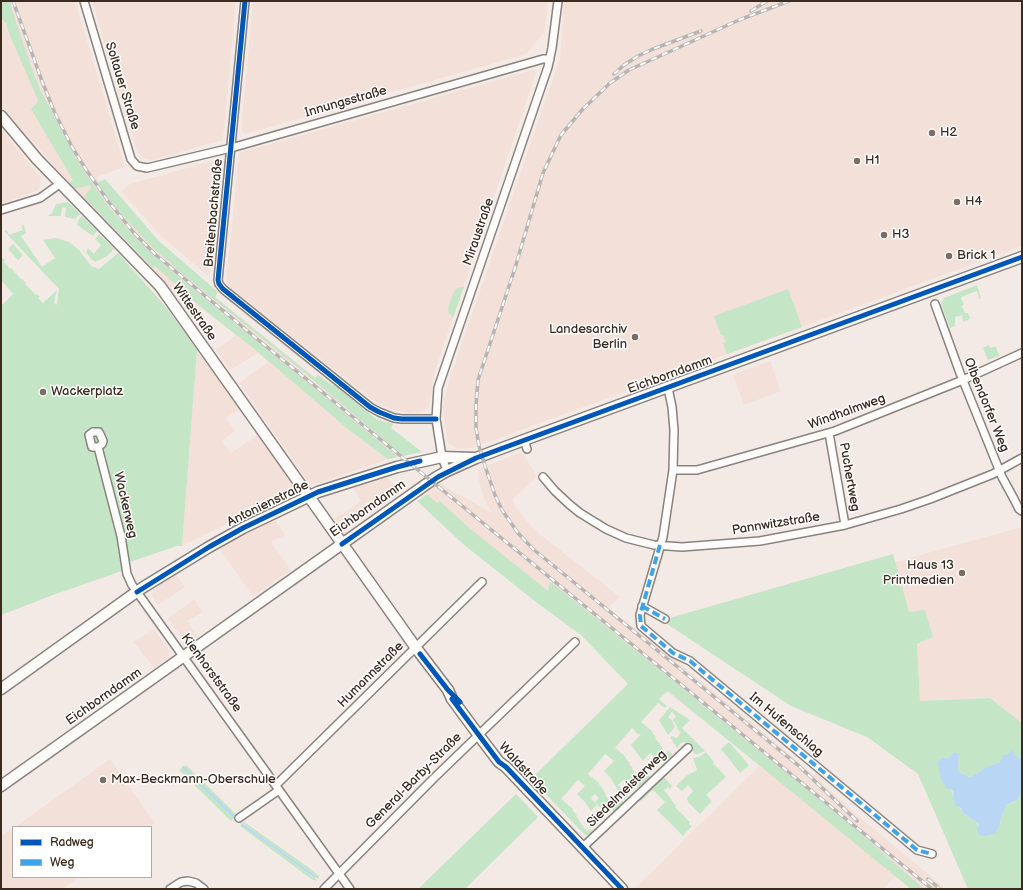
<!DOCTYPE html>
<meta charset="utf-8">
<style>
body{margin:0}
#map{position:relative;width:1023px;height:890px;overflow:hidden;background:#f3eae6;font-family:"Balsamiq Sans",sans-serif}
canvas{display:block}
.frame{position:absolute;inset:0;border:2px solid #3b2a1e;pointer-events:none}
.legend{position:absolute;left:12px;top:826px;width:140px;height:52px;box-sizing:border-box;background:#fff;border:1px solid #b1aaa5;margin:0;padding:5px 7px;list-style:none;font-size:12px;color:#3b2a1e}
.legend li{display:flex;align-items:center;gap:8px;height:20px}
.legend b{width:20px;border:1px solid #b1aaa5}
</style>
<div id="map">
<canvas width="1023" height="890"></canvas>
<div class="frame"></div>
<ul class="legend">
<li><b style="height:5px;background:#0057b8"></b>Radweg</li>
<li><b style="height:5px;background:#3fa3ea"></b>Weg</li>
</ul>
</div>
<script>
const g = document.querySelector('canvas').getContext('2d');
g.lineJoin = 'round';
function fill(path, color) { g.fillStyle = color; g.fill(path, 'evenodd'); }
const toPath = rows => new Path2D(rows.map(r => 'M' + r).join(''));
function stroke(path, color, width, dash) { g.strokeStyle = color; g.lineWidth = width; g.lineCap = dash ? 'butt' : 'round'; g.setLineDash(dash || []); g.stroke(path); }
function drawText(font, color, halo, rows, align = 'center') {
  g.font = font + ' "Balsamiq Sans",sans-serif'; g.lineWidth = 3; g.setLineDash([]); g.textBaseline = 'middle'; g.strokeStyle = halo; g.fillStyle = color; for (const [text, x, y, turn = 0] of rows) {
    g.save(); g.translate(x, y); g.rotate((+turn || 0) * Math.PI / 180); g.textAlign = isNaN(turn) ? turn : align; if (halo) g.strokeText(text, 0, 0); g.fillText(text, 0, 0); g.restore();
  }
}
fill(toPath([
 [1,1,75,1,125,167,96,177,100,183,214,297,315,378,318,375,333,386,334,385,376,419,393,424,391,428,422,452,391,458,316,484,310,484,239,383,268,362,258,353,230,370,216,350,236,335,201,308,199,326,184,305,153,268,69,183,13,119,1,104],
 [92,1,236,1,223,140,152,160,144,159,140,155,137,151],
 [253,1,548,1,545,31,526,54,245,134,241,130],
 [564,1,1022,1,1022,246,472,448,458,449,447,442,443,407,445,396,452,372,560,58],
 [533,70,536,73,435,371,429,406,425,411,409,413,394,410,386,407,371,399,226,284,239,153],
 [1,129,41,178,40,187,37,190,21,197,1,203],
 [219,159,221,161,210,274,207,275,160,235,121,191,130,184],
 [197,350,240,409,226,418,235,431,222,441,226,447,231,453,258,435,293,485,290,493,182,546],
 [770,361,781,391,744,405,733,375],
 [519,453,524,455,537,477,513,499,515,506,522,516,542,536,620,597,608,608,684,667,778,744,813,775,818,774,822,777,822,783,852,811,946,889,911,889,896,877,882,889,637,889,636,887,760,766,424,497,441,482,446,487,492,513,484,499,479,481,478,469],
 [387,477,399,494,344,532,335,519,361,501,353,488],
 [275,520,285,535,271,542,291,570,253,597,220,549,236,539],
 [1022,527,1022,723,990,698,920,701,917,644,933,637,909,613,895,562],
 [176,574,185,587,158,605,152,596,153,590],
 [194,600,203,612,187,621,198,637,190,642,184,641,168,618],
 [154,629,170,651,169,657,154,668,134,642],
 [110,759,155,823,150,827,15,827],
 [13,828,13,877,79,877,62,889,1,889,1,837]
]), '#f3e0d8');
fill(toPath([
 [1,1,9,1,33,72,41,91,75,157,105,202,131,233,153,255,185,282,398,457,388,459,349,430,258,352,201,307,155,266,153,268,84,197,91,188,90,185,75,189,69,183,73,180,31,109,37,103,38,100,9,33,6,23,1,18],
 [105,179,159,241,218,292,215,297,315,378,318,375,333,386,334,385,376,419,393,424,391,428,422,452,403,456,305,373,180,272,147,242,116,208,97,183],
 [68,202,80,214,75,219,65,217,66,208,62,207,61,216,48,216,52,213,56,204],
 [82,216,97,231,93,236,77,225,79,219],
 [24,225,26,233,21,236,42,267,55,258,43,240,56,238,69,242,79,250,91,266,99,269,118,253,166,307,197,350,182,546,177,546,130,562,121,568,122,571,53,595,1,615,1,306,13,294,1,280,1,257,5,260,4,262,10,269,11,268,21,279,22,279,26,283,25,284,36,295,37,294,40,297,38,298,43,303,57,290,54,302,56,305,57,304,59,289,5,232,4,231,7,230,9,235,23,230,21,226],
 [99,234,114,249,106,257,95,262,91,259,86,252,88,248,94,254,101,245,95,239],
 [13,244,23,255,18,260,8,249],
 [977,285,981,298,979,299,977,291,961,297,964,305,962,306,965,313,968,313,970,319,963,322,962,315,955,317,955,326,950,328,941,304,944,298],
 [464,287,453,318,449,313,448,308,453,293,457,288],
 [788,289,802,327,727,354,723,343,726,342,723,335,721,335,714,316],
 [989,345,990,348,996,346,999,356,988,360,983,348],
 [427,494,437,503,440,501,468,527,548,591,549,584,551,582,858,831,924,889,911,889,668,691,659,699,667,706,665,708,658,703,641,722,652,731,652,732,656,737,655,738,663,748,662,749,666,753,669,751,672,754,672,756,656,771,667,760,662,754,653,762,652,760,654,757,650,753,643,761,631,745,641,734,638,734,632,728,615,748,626,757,625,758,630,763,629,764,633,768,632,769,640,779,642,776,645,778,648,775,651,777,638,788,632,782,629,785,623,780,618,785,628,795,624,800,610,777,604,771,614,761,605,754,588,774,599,783,599,784,606,794,605,795,613,805,616,802,618,804,622,801,624,802,614,812,608,804,602,810,595,802,599,798,595,794,591,798,597,805,591,811,585,802,577,794,585,786,578,780,561,799,573,809,572,810,577,815,576,816,583,826,583,827,587,831,590,829,593,832,590,835,585,835,531,779,628,684,581,635,536,602,463,544,417,501],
 [893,554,909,612,925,610,933,637,917,644,920,701,990,698,1022,723,1022,759,1018,757,1014,754,1013,750,1000,762,984,768,978,773,969,777,958,771,959,754,954,752,949,758,942,758,951,789,954,797,963,813,975,821,979,826,977,830,979,835,990,835,1000,824,1001,817,1006,805,1017,800,1022,793,1022,889,968,889,918,774,867,737,791,706,664,622,666,619],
 [670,707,690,720,682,728,705,751,698,754,694,754,693,750,684,742,681,743,677,748,670,737,672,736,677,738,681,732,677,729,678,728,673,720,676,716,672,712,668,717,672,720,675,727,668,735,659,720],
 [729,742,749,765,740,773,721,749],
 [706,752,714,762,713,763,726,777,706,795,712,801,700,814,688,802,687,798,693,791,688,785,682,791,676,786,686,776,697,770,693,758,699,757],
 [186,765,237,815,235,818,184,767],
 [183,767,234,818,231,821,179,770],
 [664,777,672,786,670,789,668,787,664,790,676,806,675,807,690,822,689,824,692,826,683,836,657,810,665,802,653,790,641,801,640,799],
 [516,794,538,817,465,889,418,889],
 [244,822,308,867,319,876,318,879,243,823],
 [242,824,252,832,317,880,316,881,313,880,272,850,240,826]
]), '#c4e6c7');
fill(toPath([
 [1013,749,1014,754,1018,757,1022,759,1022,793,1017,800,1006,805,1001,817,1000,824,995,834,983,836,979,835,977,830,979,825,975,821,963,813,960,807,955,806,953,792,951,789,946,788,940,776,938,762,942,758,949,758,954,752,959,754,958,771,969,777,978,773,984,768,1000,762,1003,755,1009,754]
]), '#bad6f5');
stroke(toPath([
 [183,767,234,817],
 [242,824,315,877]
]), '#bad6f5', 2);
const minor = toPath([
 [84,1,131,159,137,166,147,168,231,148,543,59,550,59],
 [245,1,218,280,219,284,223,289,370,407,379,412,394,418,402,419,436,419],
 [1,210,40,198,61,183],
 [935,304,960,373,1002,477,1014,499,1019,509,1022,511],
 [668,388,672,407,674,430,673,470,663,537,640,615,641,626,673,653,690,661,917,850,932,854],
 [93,432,99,432,103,441,102,444,98,447,92,447,89,435,93,432],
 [829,433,845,525],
 [524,440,527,449],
 [98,447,121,536,127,574,132,585,350,889],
 [673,470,697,470,835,431,963,380,1022,353],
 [447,471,442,457,436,419,438,388,548,67,552,48,558,1],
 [543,477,555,491,570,505,580,513,606,529,626,538,654,545,682,547,760,541,845,525,901,509,930,499,993,474,1022,458],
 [642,606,665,619],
 [276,785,482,582],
 [239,818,279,790],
 [582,848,688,748],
 [170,889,181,882,188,881,196,883,204,889],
 [324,889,434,778,575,642]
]);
const secondary = toPath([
 [1,116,37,159,160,286,416,648,448,690,452,699,483,741,499,762,506,767,622,889],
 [1,689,142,588,209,547,243,528,291,505,318,492,397,467,442,457,474,458],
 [1,786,435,478,447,471,476,458,524,440,1022,257]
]);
stroke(minor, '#89827d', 10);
stroke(secondary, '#89827d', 13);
stroke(minor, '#fdfcfb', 7);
stroke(secondary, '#fdfcfb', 10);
const rail = toPath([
 [13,1,42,81,54,111,72,147,85,168,108,201,134,233,156,255,256,338,932,889],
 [789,1,739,20,629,70,610,83,582,110,561,135,543,173,515,268,478,380,476,405,476,428,479,446,485,466,495,495,502,510,518,533,533,549,799,766,857,821],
 [751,11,767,1],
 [614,74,624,65,638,56,653,49,701,31],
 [928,879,940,889]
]);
stroke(rail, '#b8b4b2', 3.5);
stroke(rail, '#fff', 2, [6]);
stroke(toPath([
 [660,545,640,615,641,626,673,653,690,661,917,850,932,854],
 [642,606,665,619]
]), '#3fa3ea', 4, [8, 4]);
stroke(toPath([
 [245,1,218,280,219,284,223,289,370,407,379,412,394,418,402,419,436,419],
 [342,544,438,477,476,458,1022,257],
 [137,592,209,547,243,528,291,505,318,492,343,484,397,467,420,461],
 [420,654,448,690,460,702],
 [452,699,499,762,506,767,622,889]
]), '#0057b8', 5);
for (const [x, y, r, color] of [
 [932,133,4,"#7b6d64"],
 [857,161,4,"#7b6d64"],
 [957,202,4,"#7b6d64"],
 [884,235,4,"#7b6d64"],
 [949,256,4,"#7b6d64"],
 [635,337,4,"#7b6d64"],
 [43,392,4,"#7b6d64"],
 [962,573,4,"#7b6d64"],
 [103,780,4,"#7b6d64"]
]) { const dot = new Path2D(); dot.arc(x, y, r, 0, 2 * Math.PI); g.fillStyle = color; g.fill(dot); stroke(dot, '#fff', 1.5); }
drawText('13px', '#3b2a1e', '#fff', [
 ["Soltauer Straße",122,86,73],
 ["Innungsstraße",346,102,-16],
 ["Breitenbachstraße",214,213,-85],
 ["Miraustraße",479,232,-71],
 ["Wittestraße",194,312,55],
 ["Eichborndamm",670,375,-20],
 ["Olbendorfer Weg",986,405,68],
 ["Windhalmweg",847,412,-20],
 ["Puchertweg",849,477,80],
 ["Antonienstraße",268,504,-26],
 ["Wackerweg",125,505,77],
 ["Eichborndamm",368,509,-35],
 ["Pannwitzstraße",776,524,-9],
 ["Kienhorststraße",211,673,54],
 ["Humannstraße",371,675,-45],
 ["Eichborndamm",104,697,-35],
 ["Im Hufenschlag",786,725,40],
 ["Waldstraße",523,769,47],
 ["General-Barby-Straße",414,781,-45],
 ["Siedelmeisterweg",627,789,-44]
]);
drawText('13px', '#3b2a1e', '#fff', [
 ["H2",940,133],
 ["H1",865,161],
 ["H4",965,202],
 ["H3",892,235],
 ["Brick 1",957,256],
 ["Landesarchiv",627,330,"right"],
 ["Berlin",627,345,"right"],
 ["Wackerplatz",51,392],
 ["Haus 13",954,566,"right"],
 ["Printmedien",954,581,"right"],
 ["Max-Beckmann-Oberschule",111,780]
], 'left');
</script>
